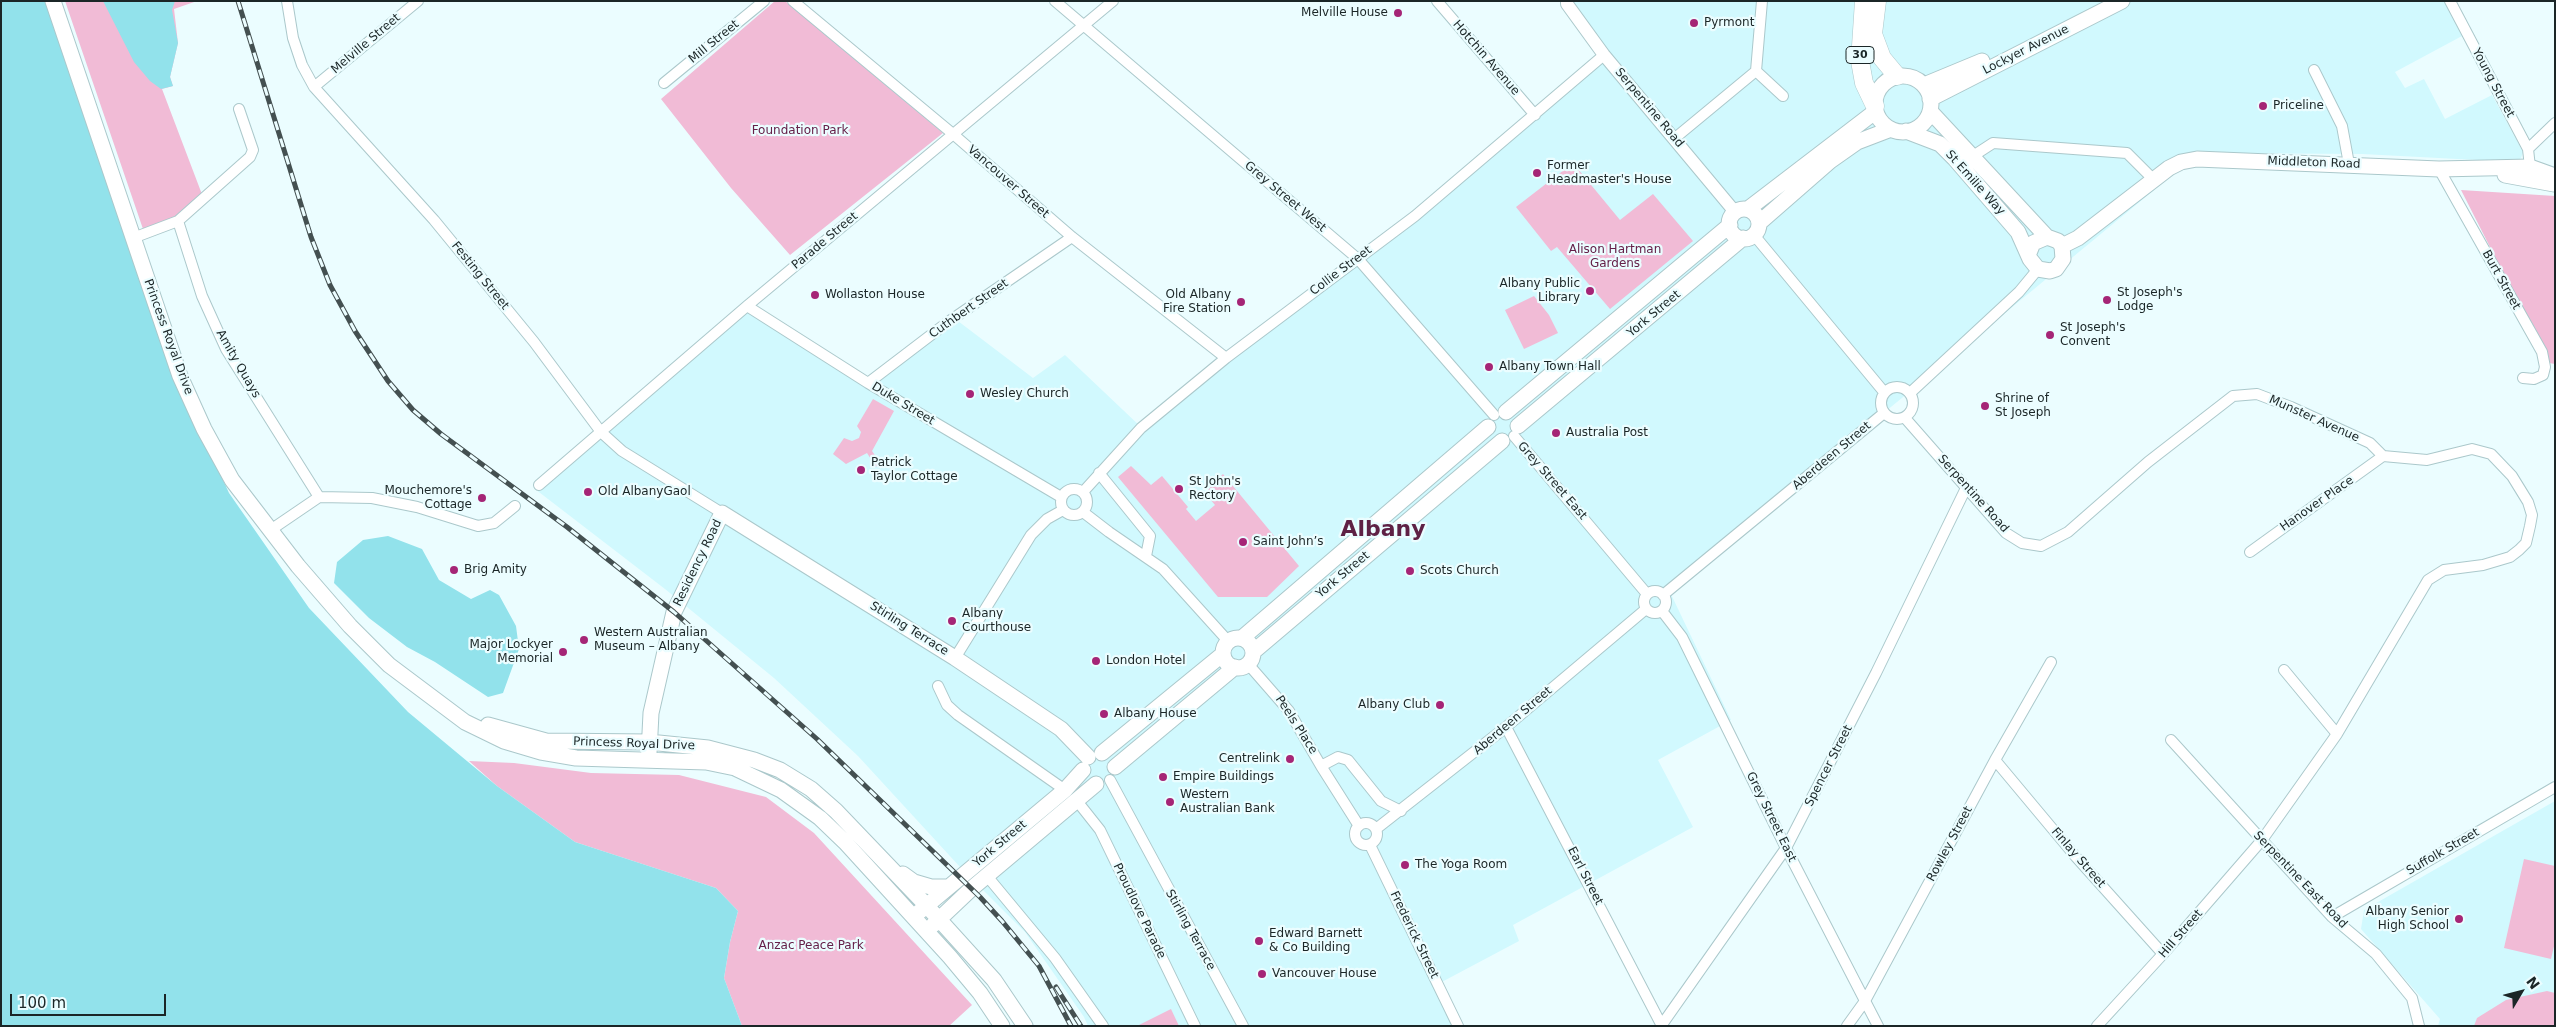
<!DOCTYPE html>
<meta charset="utf-8">
<style>
body{margin:0}
#map{position:relative;width:2556px;height:1027px;overflow:hidden;background:#ebfdff;font-family:"DejaVu Sans",sans-serif}
canvas{display:block}
.frame{position:absolute;inset:0;border:2px solid #1b2627;pointer-events:none}
.north{position:absolute;left:2496px;top:967px;width:50px;height:50px;-webkit-text-stroke:4px #ebfdff;paint-order:stroke;rotate:53deg;font-size:14px;font-weight:700;line-height:20px;text-align:center;color:#1b2627}
.north::after{content:'';display:block;margin:auto;width:18px;height:22px;background:#1b2627;clip-path:polygon(50% 0,100% 100%,50% 72%,0 100%)}
.scale{position:absolute;left:10px;top:994px;width:156px;height:22px;box-sizing:border-box;border:2px solid #1b2627;border-top:0;padding-left:6px;font-size:15px;line-height:18px;white-space:nowrap;color:#1b2627;-webkit-text-stroke:4px #ebfdff;paint-order:stroke}
</style>
<div id="map">
<canvas width="2556" height="1027"></canvas>
<div class="frame"></div>
<div class="north">N</div>
<div class="scale">100 m</div>
</div>
<script>
const g = document.querySelector('canvas').getContext('2d');
g.lineJoin = 'round';
function fill(path, color) { g.fillStyle = color; g.fill(path, 'evenodd'); }
const toPath = rows => new Path2D(rows.map(r => 'M' + r).join(''));
function stroke(path, color, width, dash) { g.strokeStyle = color; g.lineWidth = width; g.lineCap = dash ? 'butt' : 'round'; g.setLineDash(dash || []); g.stroke(path); }
function drawText(font, color, halo, rows, align = 'center') {
  g.font = font + ' "DejaVu Sans",sans-serif'; g.lineWidth = 4.5; g.setLineDash([]); g.textBaseline = 'middle'; g.strokeStyle = halo; g.fillStyle = color; for (const [text, x, y, turn = 0] of rows) {
    g.save(); g.translate(x, y); g.rotate((+turn || 0) * Math.PI / 180); g.textAlign = isNaN(turn) ? turn : align; if (halo) g.strokeText(text, 0, 0); g.fillText(text, 0, 0); g.restore();
  }
}
fill(toPath([
 [1567,1,2444,1,2462,36,2395,72,2405,88,2424,79,2445,119,2492,95,2523,152,2521,158,2515,162,2362,154,2199,153,1669,590,1731,720,1658,760,1693,827,1513,925,1519,941,1438,984,1458,1026,1088,1026,1084,1017,1025,932,960,867,858,756,774,678,665,589,535,489,747,306,867,383,954,318,1033,378,1065,355,1142,428,1358,259,1604,55],
 [2555,801,2555,1026,2438,1026,2440,1019,2361,929,2364,910]
]), '#d1f9fe');
fill(toPath([
 [65,1,197,1,174,9,178,43,170,77,173,86,162,89,203,197,178,221,143,229],
 [775,1,785,1,943,133,790,255,731,188,661,99],
 [1573,163,1620,220,1653,194,1693,241,1610,309,1557,247,1551,251,1516,207],
 [2461,190,2555,196,2555,364,2549,363],
 [1534,296,1549,315,1558,333,1524,349,1505,310],
 [873,399,894,411,872,451,879,461,876,467,867,453,846,464,833,454,844,438,852,441,859,438,861,432,857,426],
 [1131,466,1151,485,1162,476,1188,507,1186,509,1196,521,1215,505,1205,493,1223,474,1299,566,1267,597,1218,597,1118,477],
 [469,761,514,763,591,773,679,775,766,797,814,833,972,1005,949,1026,742,1026,724,978,730,942,738,911,716,888,575,842,497,786],
 [2524,859,2555,866,2555,942,2551,959,2504,948],
 [2547,991,2555,993,2555,1026,2474,1026,2477,1018,2506,1000],
 [1171,1009,1179,1026,1137,1026]
]), '#f1bbd6');
fill(toPath([
 [1,1,48,1,177,379,229,493,309,608,408,712,497,786,575,842,716,888,738,911,730,942,724,978,742,1026,1,1026],
 [103,1,175,1,172,10,178,43,170,77,173,86,161,89,150,81,134,62],
 [388,536,422,549,439,580,471,599,490,590,499,595,516,626,519,649,503,693,488,697,435,662,407,647,369,618,334,583,337,562,363,540]
]), '#92e2eb');
const minor = toPath([
 [287,1,293,38,302,65,314,87,434,220,534,342,601,432,622,451,722,513],
 [793,1,953,134,1072,237,1226,358],
 [1055,1,1358,259,1494,415],
 [1437,1,1535,115],
 [2450,1,2528,149,2530,167],
 [2314,70,2342,126,2349,164],
 [1756,71,1783,96],
 [664,83,764,1],
 [314,87,418,1],
 [1675,138,1756,71,1762,1],
 [2528,149,2555,123],
 [1973,156,1993,143,2127,153,2154,180],
 [2439,169,2542,352,2545,367,2543,375,2534,379,2523,378],
 [178,221,202,296,226,349,319,497],
 [1754,235,1884,392],
 [133,238,178,221,250,157,253,150,239,109],
 [747,306,868,383,1061,497],
 [868,383,948,322,1072,237],
 '1881 403a16 16 0 1 1 32 0a16 16 0 1 1-32 0Z',
 [1910,393,2019,292,2038,269],
 [1905,418,2006,533,2022,543,2041,546,2068,532,2148,462,2233,396,2257,394,2291,407,2370,443,2383,456,2427,460,2472,449,2491,454,2512,476,2528,502,2532,515,2530,526,2526,543,2519,550,2510,557,2483,565,2444,570,2428,580,2337,734,2262,840,2163,954,2097,1026],
 [1514,436,1647,594],
 [1099,473,1150,536,1146,556],
 [539,485,747,306,1113,1],
 '1061 502a13 13 0 1 1 26 0a13 13 0 1 1-26 0Z',
 [1083,492,1141,428,1226,358,1415,216,1604,55],
 [1083,512,1109,532,1163,569,1228,641],
 [272,529,319,497,372,498,417,507,478,526,494,523,515,506],
 [2250,552,2383,456],
 '1644 602a11 11 0 1 1 22 0a11 11 0 1 1-22 0Z',
 [1663,595,1884,413],
 [1662,611,1682,637,1786,848,1878,1026],
 [955,658,1031,535,1047,519,1063,510],
 [1248,664,1289,711,1321,766,1359,826],
 [2284,670,2337,734],
 [938,686,947,705,958,715,1065,790],
 [1506,727,1662,1026],
 [2171,740,2332,917,2376,954,2412,998,2419,1026],
 [1995,760,2076,857,2163,954],
 [1321,766,1338,757,1348,760,1381,801,1401,811],
 [1110,780,1243,1026],
 [1077,801,1100,830,1195,1026],
 '1355 834a11 11 0 1 1 22 0a11 11 0 1 1-22 0Z',
 [1376,829,1506,727,1646,609],
 [1370,845,1458,1026],
 [987,876,1055,958,1103,1026],
 [2332,917,2555,787],
 [1661,1026,1786,848,1876,673,1966,488],
 [1847,1026,1865,1001,1995,760,2051,662]
]);
const tertiary = toPath([
 [1567,1,1567,4,1604,55,1735,212]
]);
const secondary = toPath([
 [53,1,180,376,204,429,232,480,298,566,350,626,389,665,465,722,504,741,541,752,576,758,706,762,735,768,781,790,820,818,845,842,950,957,980,993,1002,1026],
 '1875 104a28 28 0 1 1 56 0a28 28 0 1 1-56 0Z',
 [1924,85,1982,61],
 [1930,99,2122,1],
 [1930,111,2047,237],
 [1906,131,1940,144,1955,159,2018,232,2030,259,2038,269,2050,271,2056,269,2063,259,2062,246,2058,241,2047,237,2033,243,2029,253],
 [2505,175,2554,184],
 [1748,209,1876,111],
 '1729 224a15 15 0 1 1 30 0a15 15 0 1 1-30 0Z',
 [1759,223,1830,161,1857,142,1891,129],
 [2062,246,2078,238,2169,168,2181,162,2197,159,2439,169,2530,167,2555,176],
 [1506,412,1730,225],
 [1518,426,1743,238],
 [1242,638,1488,427],
 '1223 653a15 15 0 1 1 30 0a15 15 0 1 1-30 0Z',
 [1253,652,1502,441],
 [488,725,546,741,649,742,708,748,754,760,780,770,811,789,836,811,926,905,994,980,1025,1026],
 [649,753,651,713,674,612,722,513,955,658,1061,729,1088,757],
 [1102,753,1223,654],
 [1115,767,1235,667],
 [903,874,914,882,931,887,949,887],
 [919,912,1065,790,1083,770],
 [933,925,971,889,1096,784]
]);
const trunk = toPath([
 [1864,1,1860,61,1864,83,1875,106],
 [1877,1,1873,34,1882,58,1897,76]
]);
stroke(minor, '#abc8cb', 12);
stroke(tertiary, '#abc8cb', 14);
stroke(secondary, '#abc8cb', 17);
stroke(trunk, '#abc8cb', 19);
stroke(minor, '#fff', 10);
stroke(tertiary, '#fff', 12);
stroke(secondary, '#fff', 15);
stroke(trunk, '#fff', 18);
const rail = toPath([
 [238,1,311,237,330,285,355,331,388,381,413,410,441,434,567,527,674,612,817,739,980,897,1002,921,1039,966,1071,1026],
 [1056,987,1081,1026]
]);
stroke(rail, '#445051', 5);
stroke(rail, '#ebfdff', 3, [9]);
for (const [x, y, r, color] of [
 [1398,13,5,"#a52576"],
 [1694,23,5,"#a52576"],
 [2263,106,5,"#a52576"],
 [1537,173,5,"#a52576"],
 [1590,291,5,"#a52576"],
 [815,295,5,"#a52576"],
 [2107,300,5,"#a52576"],
 [1241,302,5,"#a52576"],
 [2050,335,5,"#a52576"],
 [1489,367,5,"#a52576"],
 [970,394,5,"#a52576"],
 [1985,406,5,"#a52576"],
 [1556,433,5,"#a52576"],
 [861,470,5,"#a52576"],
 [1179,489,5,"#a52576"],
 [588,492,5,"#a52576"],
 [482,498,5,"#a52576"],
 [1243,542,5,"#a52576"],
 [454,570,5,"#a52576"],
 [1410,571,5,"#a52576"],
 [952,621,5,"#a52576"],
 [584,640,5,"#a52576"],
 [563,652,5,"#a52576"],
 [1096,661,5,"#a52576"],
 [1440,705,5,"#a52576"],
 [1104,714,5,"#a52576"],
 [1290,759,5,"#a52576"],
 [1163,777,5,"#a52576"],
 [1170,802,5,"#a52576"],
 [1405,865,5,"#a52576"],
 [2459,919,5,"#a52576"],
 [1259,941,5,"#a52576"],
 [1262,974,5,"#a52576"]
]) { const dot = new Path2D(); dot.arc(x, y, r, 0, 2 * Math.PI); g.fillStyle = color; g.fill(dot); stroke(dot, '#ebfdff', 2); }
for (const [x, y, w] of [
 [1860,55,28]
]) { const box = new Path2D(); box.roundRect(x - w / 2, y - 8.5, w, 17, 4); g.fillStyle = '#ebfdff'; g.fill(box); stroke(box, '#1b2627', 1); }
drawText('bold 11px', '#1b2627', null, [
 ["30",1860,55]
]);
drawText('12px', '#1b2627', '#ebfdff', [
 ["Melville House",1388,13,"right"],
 ["Pyrmont",1704,23],
 ["Priceline",2273,106],
 ["Former",1547,166],
 ["Headmaster's House",1547,180],
 ["Albany Public",1580,284,"right"],
 ["Library",1580,298,"right"],
 ["St Joseph's",2117,293],
 ["Lodge",2117,307],
 ["Wollaston House",825,295],
 ["Old Albany",1231,295,"right"],
 ["Fire Station",1231,309,"right"],
 ["St Joseph's",2060,328],
 ["Convent",2060,342],
 ["Albany Town Hall",1499,367],
 ["Wesley Church",980,394],
 ["Shrine of",1995,399],
 ["St Joseph",1995,413],
 ["Australia Post",1566,433],
 ["Patrick",871,463],
 ["Taylor Cottage",871,477],
 ["St John's",1189,482],
 ["Rectory",1189,496],
 ["Mouchemore's",472,491,"right"],
 ["Cottage",472,505,"right"],
 ["Old AlbanyGaol",598,492],
 ["Saint John’s",1253,542],
 ["Brig Amity",464,570],
 ["Scots Church",1420,571],
 ["Albany",962,614],
 ["Courthouse",962,628],
 ["Western Australian",594,633],
 ["Museum – Albany",594,647],
 ["Major Lockyer",553,645,"right"],
 ["Memorial",553,659,"right"],
 ["London Hotel",1106,661],
 ["Albany Club",1430,705,"right"],
 ["Albany House",1114,714],
 ["Centrelink",1280,759,"right"],
 ["Empire Buildings",1173,777],
 ["Western",1180,795],
 ["Australian Bank",1180,809],
 ["The Yoga Room",1415,865],
 ["Albany Senior",2449,912,"right"],
 ["High School",2449,926,"right"],
 ["Edward Barnett",1269,934],
 ["& Co Building",1269,948],
 ["Vancouver House",1272,974]
], 'left');
drawText('12px', '#1b2627', '#ebfdff', [
 ["Mill Street",714,42,-39],
 ["Melville Street",366,44,-40],
 ["Lockyer Avenue",2026,50,-27],
 ["Hotchin Avenue",1486,58,49],
 ["Young Street",2493,83,62],
 ["Serpentine Road",1649,108,50],
 ["Middleton Road",2314,163,2],
 ["Vancouver Street",1008,182,41],
 ["St Emilie Way",1975,183,48],
 ["Grey Street West",1285,197,40],
 ["Parade Street",825,241,-40],
 ["Collie Street",1341,271,-37],
 ["Festing Street",480,276,51],
 ["Burt Street",2501,280,61],
 ["Cuthbert Street",969,309,-35],
 ["York Street",1654,314,-40],
 ["Princess Royal Drive",168,337,70],
 ["Amity Quays",238,364,60],
 ["Duke Street",903,404,31],
 ["Munster Avenue",2314,419,24],
 ["Aberdeen Street",1832,456,-40],
 ["Grey Street East",1552,481,49],
 ["Serpentine Road",1973,494,48],
 ["Hanover Place",2317,504,-35],
 ["Residency Road",698,563,-64],
 ["York Street",1343,575,-40],
 ["Stirling Terrace",909,629,32],
 ["Aberdeen Street",1513,721,-40],
 ["Peels Place",1296,725,57],
 ["Princess Royal Drive",634,744,2],
 ["Spencer Street",1829,766,-63],
 ["Grey Street East",1771,817,64],
 ["York Street",1000,844,-40],
 ["Rowley Street",1950,844,-62],
 ["Suffolk Street",2443,852,-30],
 ["Finlay Street",2078,858,49],
 ["Earl Street",1585,876,63],
 ["Serpentine East Road",2300,880,46],
 ["Proudlove Parade",1139,911,64],
 ["Stirling Terrace",1190,930,61],
 ["Hill Street",2181,934,-49],
 ["Frederick Street",1414,935,64]
]);
drawText('12px', '#652049', '#ebfdff', [
 ["Foundation Park",800,131],
 ["Alison Hartman",1615,250],
 ["Gardens",1615,264],
 ["Anzac Peace Park",811,946]
]);
drawText('bold 22px', '#5e2145', '#ebfdff', [
 ["Albany",1383,530]
]);
</script>
